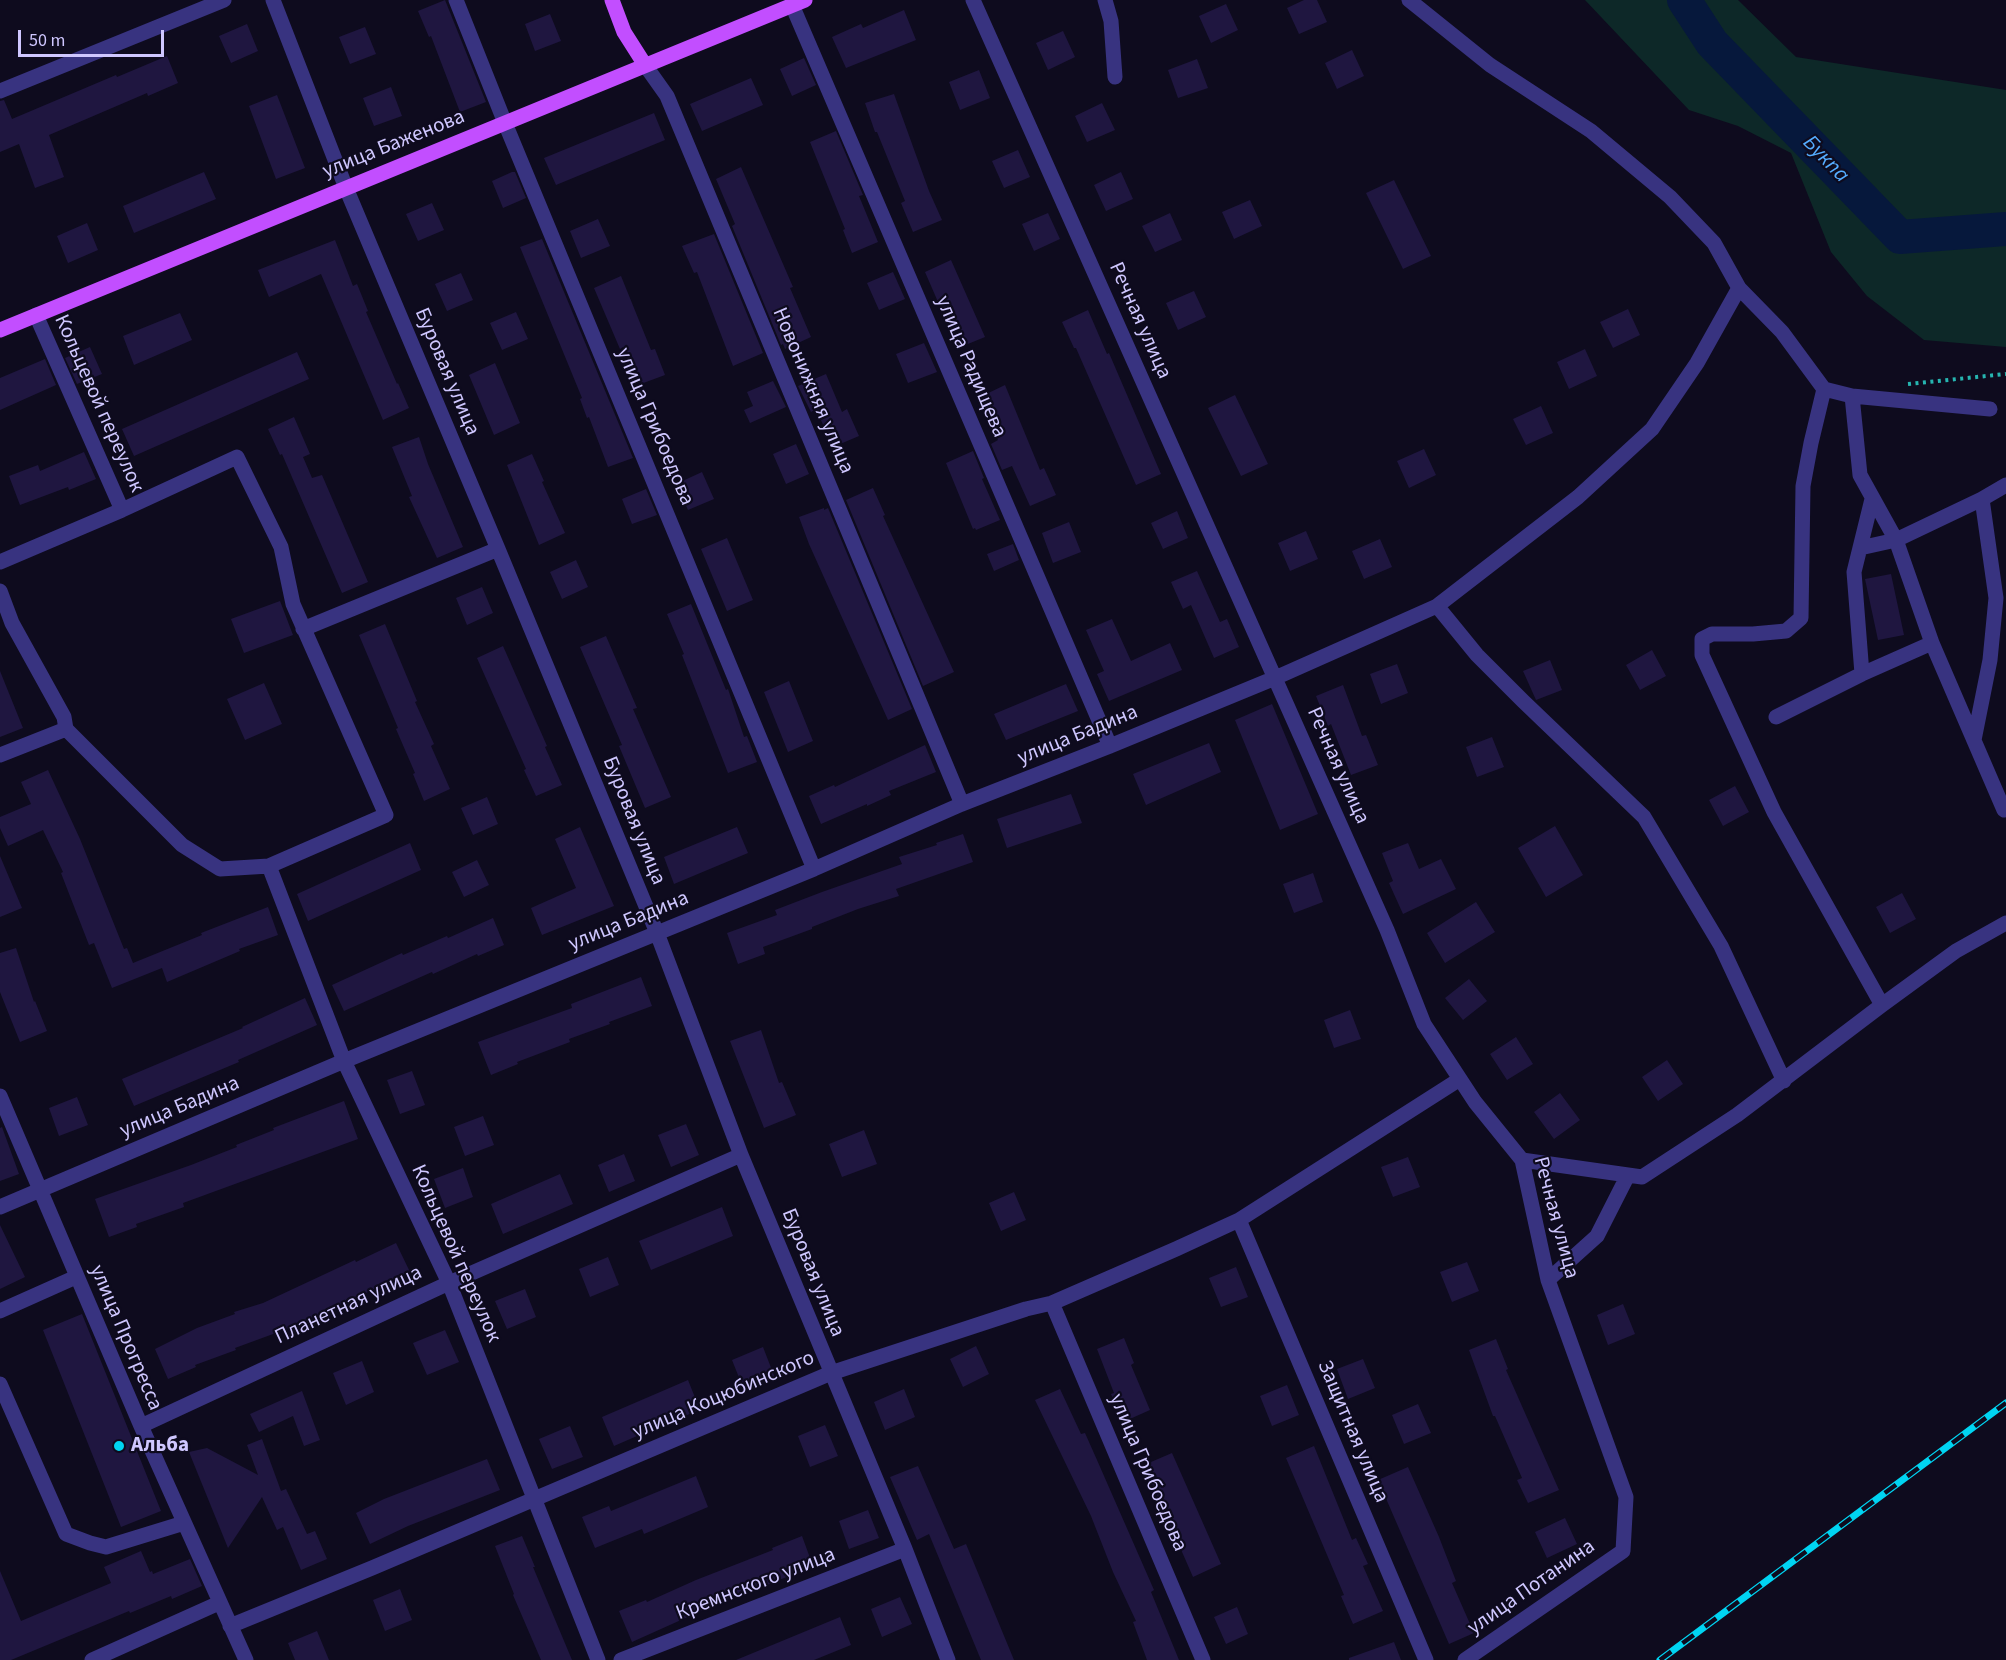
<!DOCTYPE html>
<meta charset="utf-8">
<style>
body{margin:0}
#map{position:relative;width:2006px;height:1660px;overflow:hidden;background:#0e0b1e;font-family:"Source Sans 3",sans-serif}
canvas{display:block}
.scale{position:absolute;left:18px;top:30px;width:146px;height:27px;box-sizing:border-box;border:3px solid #cfc7ff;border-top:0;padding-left:8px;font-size:18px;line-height:21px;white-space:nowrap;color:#cfc7ff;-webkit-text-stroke:4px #0e0b1e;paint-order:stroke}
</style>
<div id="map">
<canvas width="2006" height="1660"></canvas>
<div class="scale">50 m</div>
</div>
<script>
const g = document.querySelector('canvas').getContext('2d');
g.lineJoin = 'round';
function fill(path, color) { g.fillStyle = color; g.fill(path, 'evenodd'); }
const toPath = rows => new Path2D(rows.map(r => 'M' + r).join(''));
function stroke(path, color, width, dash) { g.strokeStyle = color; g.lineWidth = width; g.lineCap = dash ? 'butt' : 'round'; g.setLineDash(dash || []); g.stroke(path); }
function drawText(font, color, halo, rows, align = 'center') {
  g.font = font + ' "Source Sans 3",sans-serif'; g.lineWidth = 4.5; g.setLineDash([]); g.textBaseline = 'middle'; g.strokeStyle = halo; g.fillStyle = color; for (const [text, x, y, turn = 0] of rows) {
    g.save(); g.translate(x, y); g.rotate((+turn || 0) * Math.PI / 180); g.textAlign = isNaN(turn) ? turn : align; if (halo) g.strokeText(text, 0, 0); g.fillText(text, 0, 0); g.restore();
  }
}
fill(toPath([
 [1585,0,1738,0,1796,57,2006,90,2006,347,1924,340,1867,296,1831,252,1791,153,1738,126,1689,110]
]), '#0d2828');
stroke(toPath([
 [1684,0,1712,43,1900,237,2006,229]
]), '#06183c', 34);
fill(toPath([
 [445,0,486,102,460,112,431,36,429,37,418,11],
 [1304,0,1317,0,1327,22,1299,34,1287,8],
 [1226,4,1238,30,1211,43,1199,16],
 [904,10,916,40,846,68,832,37,861,24,863,28],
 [550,14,561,41,535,51,525,24],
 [247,24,258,51,231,63,219,36],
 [365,27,376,54,350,64,339,37],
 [1063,31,1075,57,1048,70,1036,43],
 [1352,50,1364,76,1337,89,1325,63],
 [167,56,178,83,148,96,147,93,49,135,64,177,35,188,19,144,0,152,0,101,4,100,12,119,116,75,117,77],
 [804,58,816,85,792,96,780,69],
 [1197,59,1208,88,1178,98,1168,70],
 [979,70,990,98,960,110,949,82],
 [751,78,763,105,702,131,690,104],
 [391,87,402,116,374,126,363,98],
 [894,94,929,191,942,220,913,232,901,203,905,201,877,132,875,132,865,103],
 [277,95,305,168,276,179,249,106],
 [1102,103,1115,130,1087,142,1075,116],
 [654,113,665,140,556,185,544,158],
 [836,131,863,195,859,196,878,242,852,253,843,230,845,229,810,142],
 [1018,150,1030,177,1004,188,992,161],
 [741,167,793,287,790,288,811,337,785,349,783,344,781,345,732,226,735,224,716,179],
 [204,172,216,199,134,233,123,206],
 [512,172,515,172,526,198,503,208,492,181],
 [1121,172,1133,199,1106,211,1094,185],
 [1394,180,1431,256,1403,269,1366,193],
 [1250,200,1262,226,1234,239,1222,212],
 [432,203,444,230,418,241,406,214],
 [1048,213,1060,239,1034,251,1022,224],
 [1170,213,1182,240,1155,252,1142,226],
 [598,219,610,246,581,258,570,231],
 [87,223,98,250,68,263,57,236],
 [714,234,763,353,733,366,697,272,694,273,682,246],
 [542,239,633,458,608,467,589,417,587,418,580,399,582,398,520,247],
 [335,240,353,286,357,284,368,311,366,312,397,384,398,383,409,408,383,420,321,274,269,297,258,270],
 [951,260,985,337,958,348,925,272],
 [893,272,905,299,879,310,867,283],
 [461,273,473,300,447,311,435,284],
 [621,276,651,350,655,349,665,375,638,385,623,347,620,349,594,288],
 [1194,291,1206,317,1178,330,1166,303],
 [1628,309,1640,335,1613,348,1600,322],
 [1088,310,1107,354,1109,353,1161,474,1136,485,1076,348,1074,348,1062,322],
 [516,312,528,339,502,350,490,323],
 [180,313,192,340,134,365,123,336],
 [924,343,937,372,908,383,896,354],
 [90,347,102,374,77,384,65,358],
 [1585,349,1597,376,1569,389,1557,362],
 [297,352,309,379,134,456,122,429],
 [45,359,56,385,0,410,0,378],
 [495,363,520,423,494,435,469,375],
 [826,374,842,412,847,409,859,436,833,447,816,409,811,412,798,386],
 [773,381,786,407,750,423,744,410,753,406,747,392],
 [1005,385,1040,470,1044,468,1056,495,1030,506,1012,466,1002,470,991,444,998,440,980,397],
 [1235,395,1268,464,1241,476,1208,408],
 [1541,406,1553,433,1526,445,1513,419],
 [294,417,310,454,303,457,312,478,322,475,368,582,342,593,282,454,280,455,268,429],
 [419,437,428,464,463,547,437,558,409,497,412,496,392,447],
 [796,444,809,474,786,484,773,454],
 [1424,449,1436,475,1409,488,1397,461],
 [973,451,984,478,982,479,1000,520,976,530,975,528,973,529,946,463],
 [84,452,96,479,69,490,68,487,20,505,9,476,38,465,40,471],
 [532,454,544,481,542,482,565,533,539,545,507,465],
 [702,472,714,499,688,510,676,484],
 [873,488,885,515,883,516,954,672,923,686,846,500],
 [646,489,657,515,632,524,622,499],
 [824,508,824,510,828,508,912,709,888,720,809,544,799,517],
 [1177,511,1188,538,1163,549,1151,523],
 [1069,522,1081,552,1053,563,1042,533],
 [1306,531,1318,559,1290,571,1278,543],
 [727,538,753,600,727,611,701,549],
 [1380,539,1392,567,1364,579,1352,551],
 [1013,544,1019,560,994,571,987,554],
 [576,560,588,587,562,599,550,572],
 [1197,571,1220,622,1227,619,1239,647,1214,658,1191,605,1183,609,1171,582],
 [1891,574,1904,635,1878,640,1865,579],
 [482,587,493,613,467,625,456,598],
 [280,601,293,635,244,653,231,619],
 [691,604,726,690,728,689,744,737,747,736,757,762,728,773,682,655,684,654,667,614],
 [1112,619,1131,661,1170,643,1182,670,1109,701,1097,674,1104,671,1086,630],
 [385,624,417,701,415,702,434,744,431,746,450,789,424,801,413,774,415,773,396,729,398,728,359,635],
 [606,636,637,708,633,709,671,797,645,808,619,746,622,745,580,647],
 [503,646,547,746,545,747,562,785,536,796,524,770,526,769,477,658],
 [1652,650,1666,676,1640,690,1626,665],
 [1550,660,1562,690,1536,700,1523,671],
 [1397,664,1408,693,1381,704,1370,674],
 [0,671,23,728,0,737],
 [789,681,813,741,788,752,764,692],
 [264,683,282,724,245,740,227,699],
 [1066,684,1078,711,1006,740,994,714],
 [1343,685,1362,736,1366,735,1378,765,1351,775,1331,724,1328,726,1316,696],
 [1272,704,1318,814,1280,830,1235,720],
 [1492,737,1504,767,1477,777,1466,747],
 [1209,743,1221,772,1146,805,1133,774],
 [925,745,936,772,889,791,891,795,867,806,867,804,821,824,809,796,834,785,835,787],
 [48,770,80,839,124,949,127,948,133,963,202,935,201,933,268,907,278,935,239,949,240,951,167,982,162,968,112,988,94,943,89,945,61,873,63,872,43,830,8,846,0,828,0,817,31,804,21,782],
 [1735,786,1749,812,1723,826,1709,800],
 [1071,794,1082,823,1007,848,997,819],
 [487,797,498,824,473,835,461,808],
 [1555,826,1583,875,1546,897,1518,848],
 [580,827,614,906,542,935,531,908,576,888,555,839],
 [737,827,748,853,674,884,664,857],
 [963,834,973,862,896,889,899,896,858,909,812,927,812,929,763,947,765,954,738,964,727,933,777,915,775,910,822,892,902,864,899,857,937,845,936,843],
 [410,843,421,870,308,921,297,894],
 [1408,843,1419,869,1441,859,1456,889,1403,914,1389,883,1393,881,1382,853],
 [0,856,22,908,0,917],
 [477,860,489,885,464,897,452,872],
 [1313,873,1323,902,1294,913,1283,884],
 [1902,893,1916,919,1890,933,1876,907],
 [1476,902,1495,932,1445,963,1427,933],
 [493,918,504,945,478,956,477,954,433,974,432,972,344,1011,332,985,402,953,403,955,447,936,448,938],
 [16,948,34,1002,35,1001,47,1031,20,1042,0,992,0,953],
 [641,977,652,1006,609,1022,610,1024,569,1039,570,1042,517,1062,518,1064,491,1075,478,1042,572,1008,571,1004],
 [1469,979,1487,1001,1463,1020,1445,998],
 [305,998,317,1025,238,1060,239,1062,134,1106,122,1079,243,1028,242,1027],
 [1350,1010,1361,1039,1334,1048,1324,1020],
 [761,1030,779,1083,782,1082,796,1115,764,1128,730,1041],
 [1516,1037,1533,1064,1507,1080,1490,1054],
 [1667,1060,1683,1084,1658,1101,1642,1077],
 [412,1071,425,1105,400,1114,387,1080],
 [1560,1093,1580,1120,1554,1139,1534,1112],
 [77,1097,88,1125,59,1136,49,1108],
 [344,1101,358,1139,183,1203,184,1207,136,1224,137,1227,109,1237,95,1199,191,1165,237,1147,236,1145,274,1130,273,1128],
 [483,1116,494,1145,465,1156,454,1127],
 [686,1124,699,1155,671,1167,658,1135],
 [2,1127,19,1174,0,1181,0,1128],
 [864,1130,877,1164,842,1177,829,1144],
 [624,1154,635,1181,609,1192,598,1165],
 [1408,1157,1420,1187,1393,1197,1381,1167],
 [463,1168,473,1197,445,1208,434,1179],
 [560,1174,573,1204,503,1234,491,1204],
 [1014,1192,1026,1220,1001,1231,989,1203],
 [722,1207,733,1236,651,1270,639,1241],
 [0,1225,25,1277,0,1289],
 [396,1243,410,1272,303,1323,235,1348,236,1350,195,1365,196,1367,168,1379,155,1349,197,1328,235,1314,234,1312,263,1303,355,1260,356,1262],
 [608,1257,619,1285,590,1297,579,1269],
 [1467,1262,1479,1291,1452,1302,1440,1272],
 [1236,1267,1248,1297,1221,1307,1209,1278],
 [525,1289,536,1317,507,1329,495,1301],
 [1623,1304,1635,1334,1608,1345,1597,1315],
 [82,1314,161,1511,121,1527,43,1330],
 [445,1330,459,1362,427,1375,413,1343],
 [1124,1338,1134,1363,1131,1365,1150,1410,1123,1422,1111,1394,1114,1393,1097,1349],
 [1496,1339,1508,1369,1506,1370,1559,1490,1528,1503,1517,1480,1522,1478,1495,1416,1493,1416,1469,1350],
 [976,1346,989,1374,963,1387,950,1359],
 [763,1347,775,1378,744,1390,732,1360],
 [1363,1359,1375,1388,1348,1399,1337,1369],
 [362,1361,374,1392,346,1405,333,1373],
 [688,1380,700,1410,643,1432,644,1433,614,1446,602,1417],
 [1287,1385,1299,1415,1272,1426,1260,1396],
 [904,1389,915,1417,885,1430,874,1402],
 [1060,1389,1081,1434,1085,1433,1097,1460,1154,1590,1151,1592,1179,1660,1147,1660,1133,1622,1136,1621,1113,1572,1091,1516,1035,1400],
 [302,1391,320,1440,304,1446,293,1416,259,1432,250,1414],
 [1418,1404,1431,1433,1404,1444,1392,1415],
 [825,1425,838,1456,810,1467,798,1436],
 [570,1426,583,1457,552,1469,539,1439],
 [262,1439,281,1491,286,1489,307,1534,315,1531,327,1559,301,1570,283,1527,277,1530,262,1497,228,1548,189,1452,207,1448,258,1475,247,1445],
 [1314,1446,1352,1540,1356,1538,1368,1564,1363,1566,1383,1611,1353,1624,1341,1596,1344,1595,1286,1458],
 [1172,1453,1221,1564,1193,1577,1144,1465],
 [487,1459,500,1490,408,1526,370,1544,356,1513,384,1499],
 [918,1466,954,1549,966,1544,1014,1660,981,1660,929,1534,917,1540,890,1477],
 [1408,1467,1439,1537,1456,1581,1452,1583,1474,1633,1449,1644,1378,1480],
 [696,1476,708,1507,644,1534,642,1529,595,1548,582,1517,609,1506,611,1511],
 [868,1510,879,1538,849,1549,839,1521],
 [1565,1518,1577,1544,1547,1558,1535,1532],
 [522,1536,535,1567,533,1567,572,1660,541,1660,513,1595,514,1594,495,1546],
 [802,1536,813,1566,731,1600,730,1598,632,1642,619,1611,646,1600,647,1602,696,1580,773,1550,772,1548],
 [141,1551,150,1572,152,1571,153,1574,190,1559,202,1586,172,1599,171,1596,130,1613,129,1611,11,1660,0,1660,0,1571,21,1621,111,1583,104,1567],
 [400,1589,412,1620,385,1631,373,1600],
 [900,1597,912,1624,882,1637,871,1609],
 [1237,1607,1248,1634,1226,1644,1214,1617],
 [840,1617,851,1645,814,1660,736,1660],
 [317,1631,329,1660,295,1660,288,1643],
 [1394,1642,1401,1660,1349,1660,1349,1658]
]), '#1f1640');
stroke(toPath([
 [1908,384,2006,374]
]), '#26b5b0', 4, [3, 4.5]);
stroke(toPath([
 [273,0,346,188,498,549,657,933,741,1155,905,1549,948,1660],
 [456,0,505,123,814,869],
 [973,0,1387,930,1424,1024,1475,1102,1522,1160,1548,1280,1626,1497,1623,1551,1465,1660],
 [1105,0,1111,21,1115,77],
 [792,5,1110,746],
 [645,65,667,96,962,804],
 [0,91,224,0],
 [1739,288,1782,332,1824,389,1852,396,1990,409],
 [36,315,122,510],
 [1824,389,1811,443,1803,486,1801,618,1786,631,1753,634,1712,634,1702,639,1702,655,1774,812,1882,1005],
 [1852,396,1860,475,1896,540,1932,643,2004,810],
 [1860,548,1896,540,1982,499,2006,485],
 [0,562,122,510,237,457,281,547,293,604,386,815,269,866,220,869,182,845,66,729,64,717,12,623,0,591],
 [1437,606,1477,655,1523,701,1644,817,1721,946,1784,1081],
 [303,629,498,549],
 [1862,674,1854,572,1872,499],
 [1776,717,1862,674,1932,643],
 [1974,740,1990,660,1996,598,1982,499],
 [0,755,66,729],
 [269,866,344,1061,449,1283,598,1660],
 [0,1096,141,1426,246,1660],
 [1522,1160,1642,1177,1737,1115,1882,1005,1956,951,2006,923],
 [0,1207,344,1061,814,869,962,804,1110,746,1275,678,1437,606,1578,497,1652,429,1697,363,1739,288,1714,243,1670,197,1591,131,1490,65,1409,0],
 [1239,1220,1426,1660],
 [1548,1280,1597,1236,1628,1175],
 [1052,1303,1203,1660],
 [0,1311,76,1277],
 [0,1384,66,1534,90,1543,106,1547,184,1523],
 [141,1426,449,1283,741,1155],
 [230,1626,372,1568,831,1373,1026,1309,1052,1303,1176,1249,1239,1220,1460,1079],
 [92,1660,219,1603],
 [621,1660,905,1549]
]), '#383380', 15);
stroke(toPath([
 [612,0,624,32,645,65],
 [0,330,805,0]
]), '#c24eff', 15);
const rail = toPath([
 [1660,1660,2006,1403]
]);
stroke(rail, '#00d4f2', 7);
stroke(rail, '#0e0b1e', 4.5, [14]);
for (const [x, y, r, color] of [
 [119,1446,6,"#00d4f2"]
]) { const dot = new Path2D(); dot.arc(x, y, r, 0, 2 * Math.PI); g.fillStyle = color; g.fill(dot); stroke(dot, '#0e0b1e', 2); }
drawText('21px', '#cfc7ff', '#0e0b1e', [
 ["улица Баженова",394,145,-22],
 ["Речная улица",1139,321,66],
 ["улица Радищева",970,367,67],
 ["Буровая улица",446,372,67],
 ["Новонижняя улица",812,391,67],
 ["Кольцевой переулок",98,404,66],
 ["улица Грибоедова",654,427,67],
 ["улица Бадина",1078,736,-22],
 ["Речная улица",1337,766,66],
 ["Буровая улица",633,821,68],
 ["улица Бадина",629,922,-22],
 ["улица Бадина",180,1108,-23],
 ["Речная улица",1555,1218,75],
 ["Кольцевой переулок",455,1254,66],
 ["Буровая улица",812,1273,68],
 ["Планетная улица",349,1306,-25],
 ["улица Прогресса",125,1338,67],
 ["улица Коцюбинского",724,1396,-23],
 ["Защитная улица",1352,1432,67],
 ["улица Грибоедова",1147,1473,67],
 ["Кремнского улица",756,1585,-21],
 ["улица Потанина",1532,1588,-35]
]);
drawText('bold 21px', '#cfc7ff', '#0e0b1e', [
 ["Альба",131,1446]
], 'left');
drawText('italic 22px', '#55acff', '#0e0b1e', [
 ["Букпа",1825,160,46]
]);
</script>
